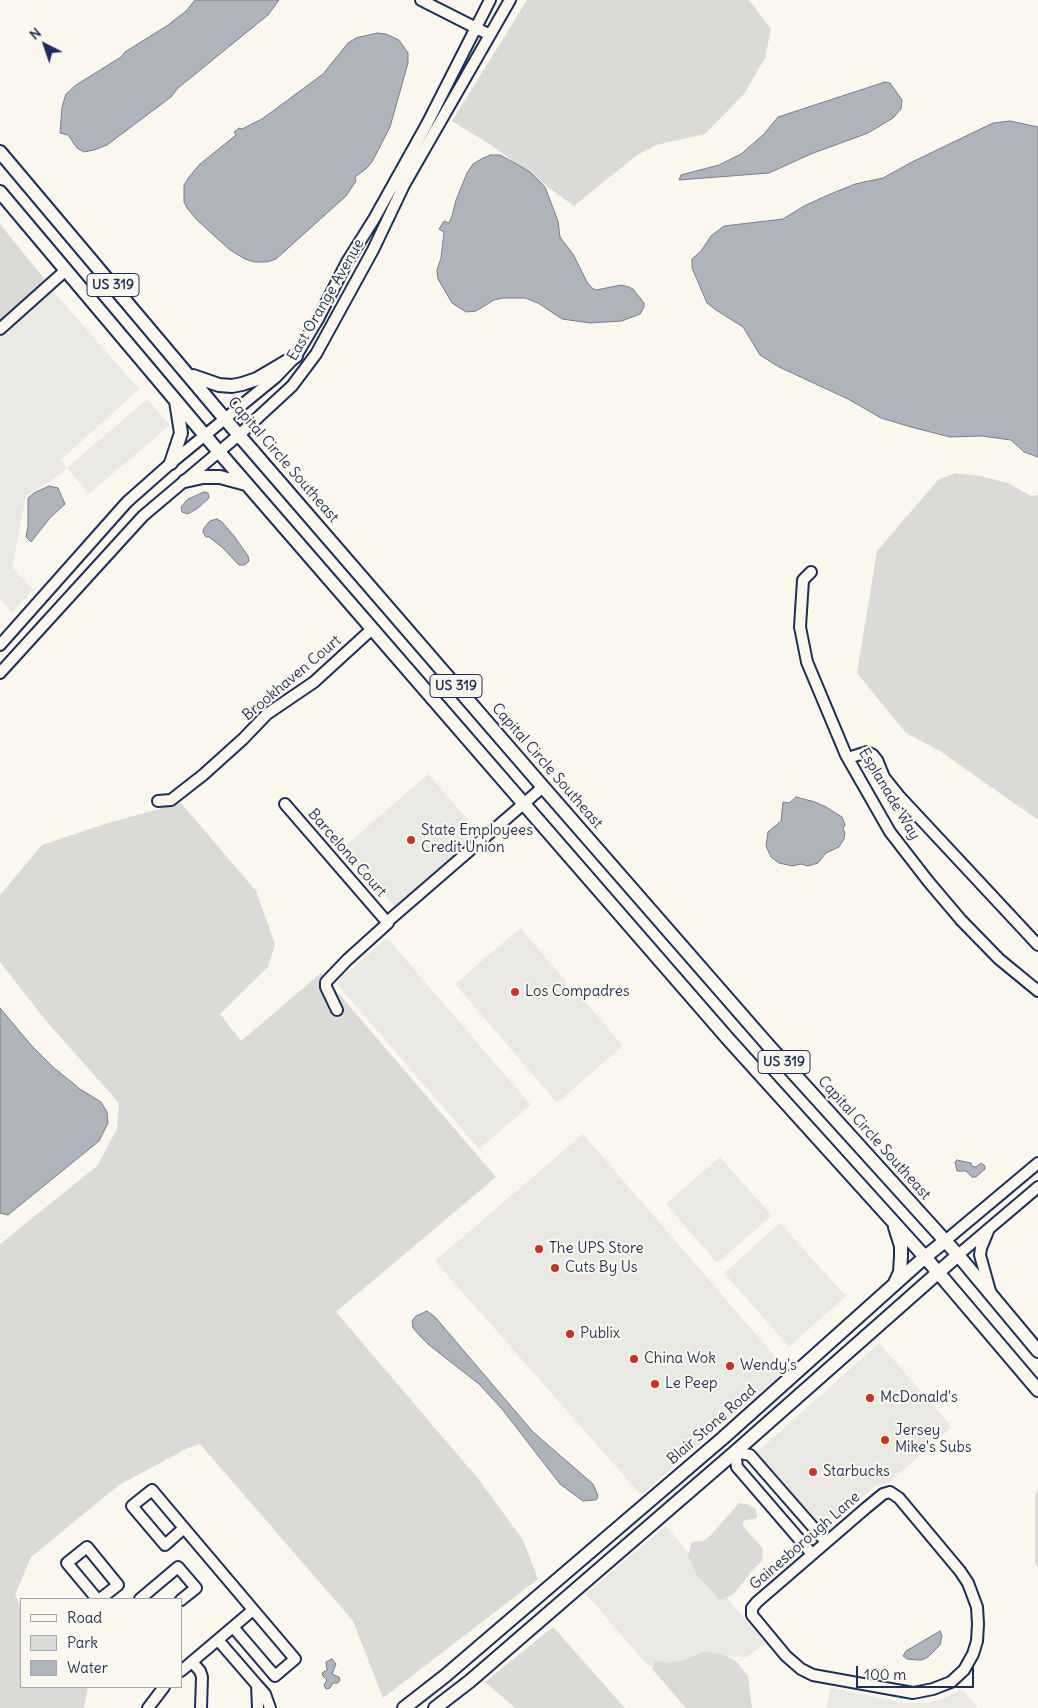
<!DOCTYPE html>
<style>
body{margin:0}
#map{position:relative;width:1038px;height:1708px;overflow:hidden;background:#fbf7ec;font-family:Delius,sans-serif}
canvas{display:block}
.legend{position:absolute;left:20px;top:1598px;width:162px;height:90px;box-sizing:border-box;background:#fbf7ec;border:1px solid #a1a7b3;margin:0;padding:6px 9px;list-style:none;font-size:15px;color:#1b2f5e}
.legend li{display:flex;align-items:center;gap:10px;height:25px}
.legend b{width:25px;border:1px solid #a1a7b3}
.north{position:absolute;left:20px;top:20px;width:50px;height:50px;-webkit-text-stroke:4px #fbf7ec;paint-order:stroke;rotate:319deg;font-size:14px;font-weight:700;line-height:20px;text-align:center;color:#1b2f5e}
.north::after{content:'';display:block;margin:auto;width:18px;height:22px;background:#1b2f5e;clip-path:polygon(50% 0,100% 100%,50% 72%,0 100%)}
.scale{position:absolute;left:856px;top:1666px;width:118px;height:22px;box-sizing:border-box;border:2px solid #1b2f5e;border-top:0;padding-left:6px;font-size:15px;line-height:18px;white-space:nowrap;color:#1b2f5e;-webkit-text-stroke:4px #fbf7ec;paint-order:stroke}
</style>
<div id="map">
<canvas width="1038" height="1708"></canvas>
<ul class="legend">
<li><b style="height:6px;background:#fbf7ec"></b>Road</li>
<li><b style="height:14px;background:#dadad7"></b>Park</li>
<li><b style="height:14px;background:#afb3bb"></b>Water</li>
</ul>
<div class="north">N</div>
<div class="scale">100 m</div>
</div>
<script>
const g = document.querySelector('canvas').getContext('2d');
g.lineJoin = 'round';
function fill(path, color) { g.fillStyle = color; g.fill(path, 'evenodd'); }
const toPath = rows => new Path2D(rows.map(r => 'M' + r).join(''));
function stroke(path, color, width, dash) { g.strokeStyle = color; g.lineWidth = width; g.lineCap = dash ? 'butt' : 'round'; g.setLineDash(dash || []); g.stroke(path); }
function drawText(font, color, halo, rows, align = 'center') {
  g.font = font + ' Delius,sans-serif'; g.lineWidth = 4.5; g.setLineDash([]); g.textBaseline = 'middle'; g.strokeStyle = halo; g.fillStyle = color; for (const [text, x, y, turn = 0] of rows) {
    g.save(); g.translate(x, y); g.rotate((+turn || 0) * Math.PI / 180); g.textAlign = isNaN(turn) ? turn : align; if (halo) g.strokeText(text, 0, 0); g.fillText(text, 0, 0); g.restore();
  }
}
fill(toPath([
 [51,289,139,389,61,460,67,468,147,399,170,425,89,494,67,468,49,482,26,496,12,568,33,589,12,613,0,598,0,334],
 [428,774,480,833,395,907,343,848],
 [520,928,566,981,569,1000,578,993,623,1046,557,1103,455,984],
 [387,938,531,1105,479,1149,336,983],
 [583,1134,780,1362,782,1367,781,1374,641,1495,435,1261],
 [720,1157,772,1216,717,1263,666,1204],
 [780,1223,846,1296,789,1347,724,1273],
 [879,1343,952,1427,888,1483,875,1486,825,1530,820,1528,755,1454],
 [666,1526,765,1643,747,1657,699,1655,680,1664,648,1666,586,1594],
 [831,1688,904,1703,926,1703,942,1699,962,1689,978,1708,826,1708]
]), '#eae8e2');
fill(toPath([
 [527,0,749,0,771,29,765,58,744,94,705,134,656,145,637,155,574,206,494,147,452,121],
 [0,224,46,281,0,321],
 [955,473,982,476,1010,484,1031,496,1038,495,1038,820,940,751,906,733,857,673,877,551,938,480],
 [181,803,256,891,275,944,268,967,220,1014,241,1041,321,973,496,1177,336,1312,480,1481,523,1540,538,1579,383,1698,353,1621,200,1444,188,1448,119,1485,31,1557,15,1595,21,1606,21,1687,88,1687,84,1708,0,1708,0,1244,97,1166,117,1129,119,1103,47,1022,0,962,0,895,42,845,108,823],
 [1038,1489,1038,1567,1035,1564,1035,1495],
 [739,1503,747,1504,756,1509,757,1518,743,1521,743,1526,763,1549,762,1561,752,1571,734,1594,720,1600,696,1574,688,1555,692,1542,703,1541,710,1536],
 [553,1627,625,1708,515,1708,485,1682],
 [705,1651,722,1654,736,1661,748,1676,752,1708,686,1708,652,1669,655,1661,668,1663,685,1660]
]), '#dadad7');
const water = toPath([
 [195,0,279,0,268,15,178,88,171,97,107,145,94,150,84,152,77,148,68,135,60,133,62,107,66,94,76,85,121,57,125,52,168,25,186,11,195,0],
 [377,33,386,34,399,40,408,53,408,63,390,127,372,162,367,168,355,177,356,181,346,196,276,259,267,262,254,262,245,259,230,250,197,220,187,208,184,202,184,185,189,177,200,164,236,135,234,132,239,128,242,129,262,119,323,74,348,43,356,38,377,33],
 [885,82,890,83,902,100,901,109,893,118,868,133,811,154,769,173,679,180,681,175,719,165,741,154,763,135,778,117,885,82],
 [1010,121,1038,127,1038,457,1024,452,1011,440,982,436,950,437,911,427,881,418,848,399,779,367,760,355,743,327,716,310,707,303,692,268,692,259,701,251,711,236,724,226,783,219,804,206,828,195,855,184,883,178,912,162,993,123,1010,121],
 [491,155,500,155,513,162,530,172,545,187,558,221,560,237,573,254,587,282,592,288,596,290,621,285,629,287,633,289,644,303,644,307,640,314,622,321,590,323,562,319,538,303,525,298,503,298,494,300,476,311,466,312,452,303,438,279,437,270,441,258,444,232,439,229,444,221,449,223,452,216,456,200,467,173,473,164,483,158,491,155],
 [49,486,58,488,65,504,50,518,31,542,26,537,28,526,28,498,34,493,49,486],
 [204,492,208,493,209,498,198,508,188,514,182,512,181,507,188,499,204,492],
 [217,519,222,522,234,536,248,556,249,561,245,565,239,565,223,548,209,537,206,537,203,532,204,528,210,521,217,519],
 [796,797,815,802,826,807,842,817,845,825,843,829,845,833,844,839,839,847,826,853,818,863,808,866,801,864,792,866,779,863,771,857,766,846,768,832,781,821,783,802,789,803,796,797],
 [0,1008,31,1045,53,1067,80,1089,101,1102,107,1112,108,1123,99,1141,8,1215,0,1213,0,1008],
 [957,1160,971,1163,972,1166,976,1167,981,1163,985,1166,985,1169,976,1177,972,1177,966,1171,957,1171,955,1162,957,1160],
 [427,1311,435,1317,533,1432,593,1484,598,1496,597,1499,595,1500,583,1501,560,1484,502,1409,479,1384,429,1345,420,1336,413,1328,412,1321,416,1316,427,1311],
 [940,1631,942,1636,940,1645,928,1657,922,1660,917,1660,907,1659,903,1656,906,1651,940,1631],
 [332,1659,336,1664,332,1674,339,1677,340,1680,338,1683,333,1683,330,1688,326,1689,324,1685,327,1680,323,1676,322,1673,327,1670,326,1662,332,1659]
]);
fill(water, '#afb3bb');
stroke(water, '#747e96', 1);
const minor = toPath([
 [421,0,490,35],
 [0,329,66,270],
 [811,572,803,580,800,627,807,662,846,755,890,832,928,881,961,920,999,959,1038,991],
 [0,645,127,502,171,463,276,377,296,356,318,319,347,262,374,219,427,124,490,0],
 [0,673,143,516,240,434,292,386,316,354,373,250,404,185,510,0],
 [848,758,867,752,873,755,877,760,884,777,900,797,1038,945],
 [158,801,171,800,203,775,243,739,267,714,314,682,372,629],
 [285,804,387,922,543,787],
 [337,1010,326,987,326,982,347,960,388,923],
 [988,1231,981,1248,980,1255,990,1291],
 [945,1241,1038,1163],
 [958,1255,1038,1187],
 [890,1492,899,1498,960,1571,968,1583,977,1607,978,1624,977,1641,973,1654,964,1670,951,1682,933,1689,913,1693,813,1675,801,1669,786,1656,752,1615,752,1608,757,1602,866,1508,883,1494,890,1492],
 [184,1528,165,1545,132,1506,152,1490,184,1528,295,1659,275,1676,233,1627],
 [812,1554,737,1467,735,1452,750,1455,826,1542],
 [97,1599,67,1563,87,1547,118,1585,100,1599],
 [140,1599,178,1567,196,1588,181,1600],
 [218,1640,257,1685],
 [192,1662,200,1671,202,1677,201,1708],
 [181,1671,253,1610],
 [148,1708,164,1687],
 [258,1708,257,1685,265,1694,270,1708]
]);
const major = toPath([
 [0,152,225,419,543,787,768,1045,958,1255,1038,1351],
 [0,192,219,452,524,804,729,1040,925,1257,1038,1390],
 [193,376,219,385,232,386,242,384,257,379,296,356],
 [171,463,181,433,176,401],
 [185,481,203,477,220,477,246,484],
 [895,1283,900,1272,901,1256,901,1246,895,1227],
 [404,1708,445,1676,723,1438,925,1257,945,1241],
 [435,1708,470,1681,735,1452,958,1255]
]);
stroke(minor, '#1b2f5e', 14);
stroke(major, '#1b2f5e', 16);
stroke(minor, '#fbf7ec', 10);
stroke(major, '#fbf7ec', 12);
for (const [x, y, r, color] of [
 [411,840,5,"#c8321e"],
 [515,992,5,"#c8321e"],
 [539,1249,5,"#c8321e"],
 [555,1268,5,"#c8321e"],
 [570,1334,5,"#c8321e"],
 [634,1359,5,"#c8321e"],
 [730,1366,5,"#c8321e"],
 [655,1384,5,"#c8321e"],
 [870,1398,5,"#c8321e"],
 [885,1440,5,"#c8321e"],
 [813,1472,5,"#c8321e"]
]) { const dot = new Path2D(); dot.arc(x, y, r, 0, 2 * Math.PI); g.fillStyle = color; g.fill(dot); stroke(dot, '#fbf7ec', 2); }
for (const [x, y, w] of [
 [113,285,52],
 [456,686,52],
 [784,1062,52]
]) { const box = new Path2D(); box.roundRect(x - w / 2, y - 11.5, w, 23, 4); g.fillStyle = '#fbf7ec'; g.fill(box); stroke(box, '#1b2f5e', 1); }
drawText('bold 14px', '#1b2f5e', null, [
 ["US 319",113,285],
 ["US 319",456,686],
 ["US 319",784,1062]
]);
drawText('15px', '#1b2f5e', '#fbf7ec', [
 ["East Orange Avenue",326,300,-60],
 ["Capital Circle Southeast",283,460,49],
 ["Brookhaven Court",292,678,-40],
 ["Capital Circle Southeast",547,766,49],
 ["Esplanade Way",889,794,59],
 ["Barcelona Court",347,853,49],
 ["Capital Circle Southeast",874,1138,48],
 ["Blair Stone Road",712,1425,-41],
 ["Gainesborough Lane",805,1541,-41]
]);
drawText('15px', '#1b2f5e', '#fbf7ec', [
 ["State Employees",421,831],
 ["Credit Union",421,848],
 ["Los Compadres",525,992],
 ["The UPS Store",549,1249],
 ["Cuts By Us",565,1268],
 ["Publix",580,1334],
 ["China Wok",644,1359],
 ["Wendy's",740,1366],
 ["Le Peep",665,1384],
 ["McDonald's",880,1398],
 ["Jersey",895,1431],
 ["Mike's Subs",895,1448],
 ["Starbucks",823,1472]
], 'left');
</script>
